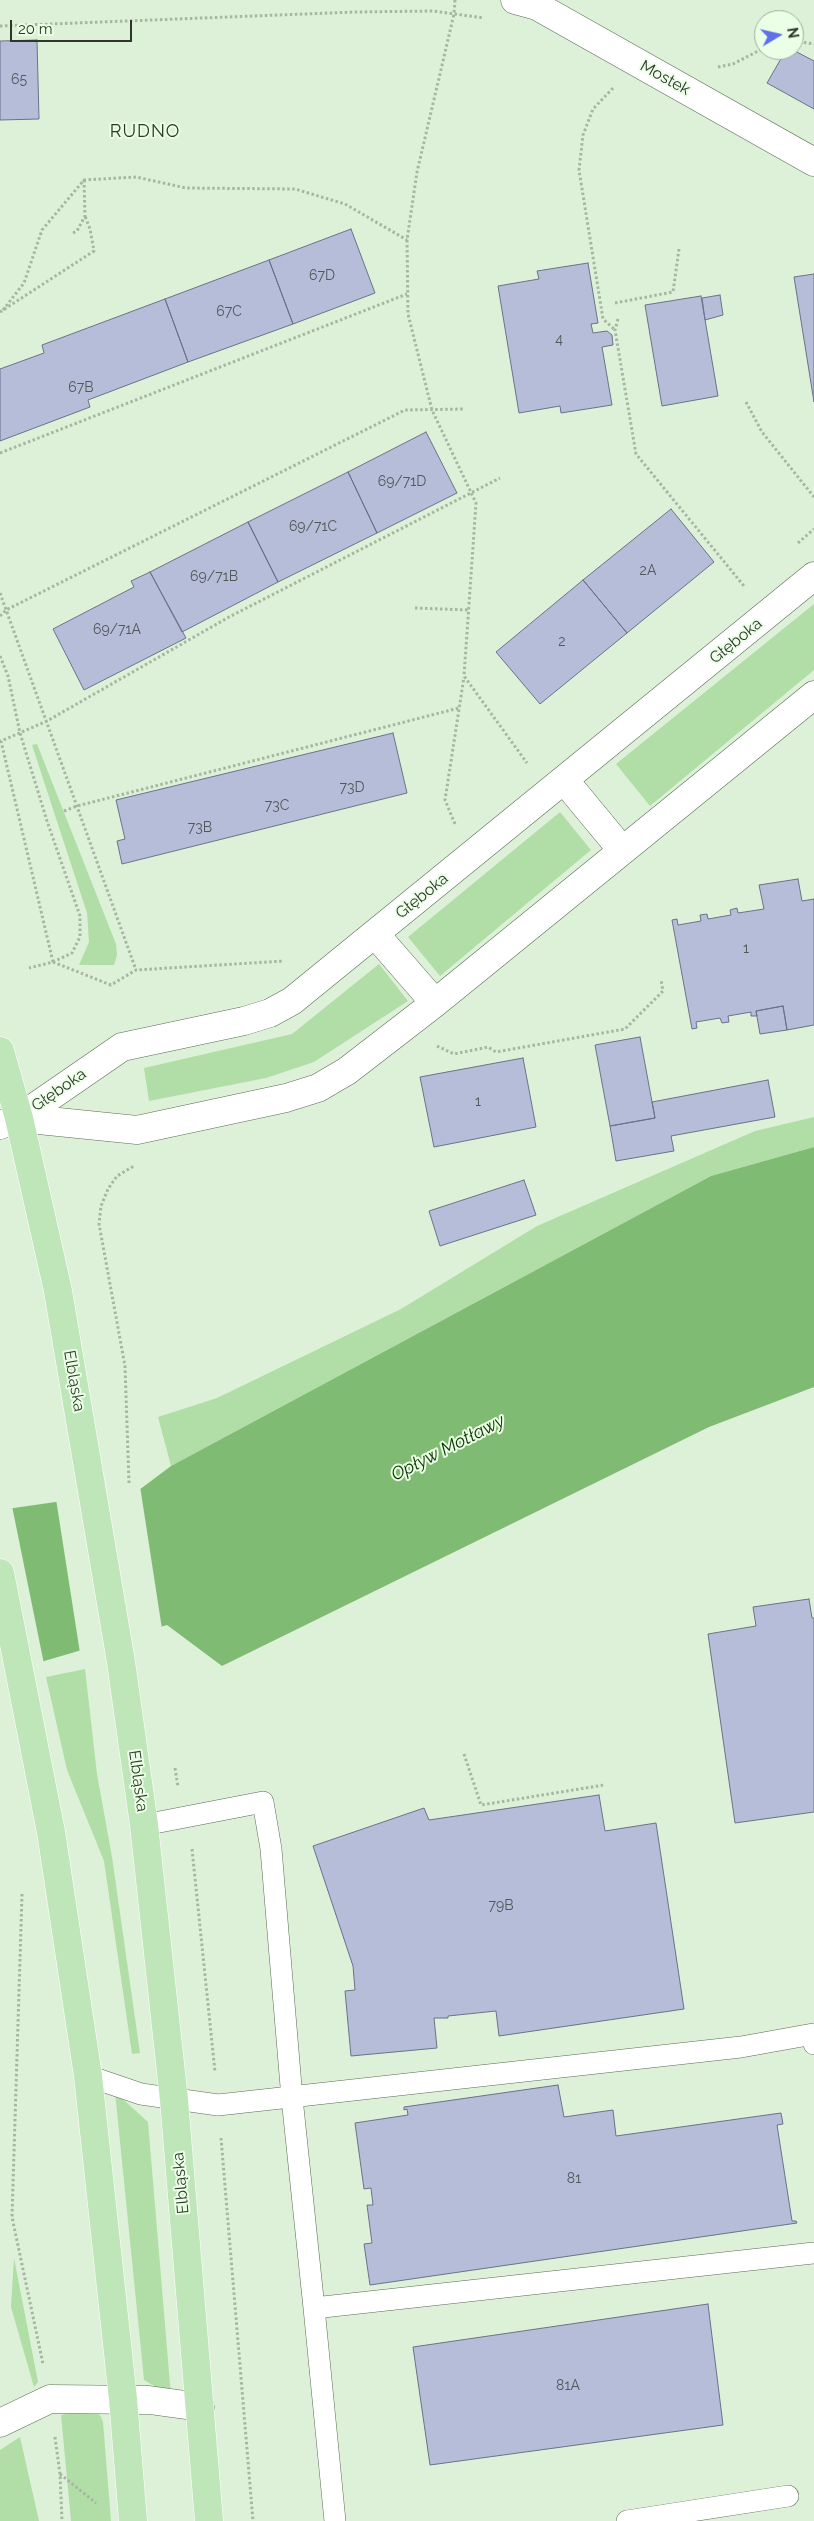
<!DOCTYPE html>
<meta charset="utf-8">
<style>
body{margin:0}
#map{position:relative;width:814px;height:2521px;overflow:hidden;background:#ddf1d8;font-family:Raleway,sans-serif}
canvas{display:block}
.north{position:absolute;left:754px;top:10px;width:50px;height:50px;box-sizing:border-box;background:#eaffe5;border:1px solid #9faf9b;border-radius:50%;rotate:81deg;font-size:14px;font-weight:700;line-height:20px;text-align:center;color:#2f372d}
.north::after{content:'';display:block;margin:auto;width:18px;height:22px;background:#6071e9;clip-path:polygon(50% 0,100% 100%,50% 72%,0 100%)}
.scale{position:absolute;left:10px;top:20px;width:122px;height:22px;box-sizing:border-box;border:2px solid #2f372d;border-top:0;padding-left:6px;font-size:15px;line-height:18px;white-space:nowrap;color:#2f372d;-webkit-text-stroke:4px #eaffe5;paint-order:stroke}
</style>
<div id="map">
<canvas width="814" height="2521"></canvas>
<div class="north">N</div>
<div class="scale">20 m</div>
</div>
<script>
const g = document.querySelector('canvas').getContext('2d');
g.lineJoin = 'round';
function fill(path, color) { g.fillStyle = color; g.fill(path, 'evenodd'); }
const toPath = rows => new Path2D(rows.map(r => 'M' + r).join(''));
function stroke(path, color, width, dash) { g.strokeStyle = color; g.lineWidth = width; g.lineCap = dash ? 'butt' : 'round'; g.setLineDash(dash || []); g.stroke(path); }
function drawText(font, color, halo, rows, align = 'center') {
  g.font = font + ' Raleway,sans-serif'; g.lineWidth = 4; g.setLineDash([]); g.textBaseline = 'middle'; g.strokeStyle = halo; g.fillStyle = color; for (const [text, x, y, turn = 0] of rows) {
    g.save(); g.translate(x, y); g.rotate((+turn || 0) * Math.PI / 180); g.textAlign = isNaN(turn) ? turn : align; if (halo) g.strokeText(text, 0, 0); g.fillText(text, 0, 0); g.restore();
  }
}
fill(toPath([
 [814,604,814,670,650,806,616,764],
 [37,744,116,944,117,955,114,965,79,965,89,942,87,913,32,745],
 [560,812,591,850,440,976,408,937],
 [379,964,408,1001,314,1062,266,1078,149,1101,144,1068,292,1034],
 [814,1117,814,1147,711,1176,171,1466,158,1417,217,1398,401,1309,537,1226,755,1131],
 [85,1669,97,1774,112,1857,140,2053,132,2054,104,1861,67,1770,46,1677],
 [115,2092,148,2122,171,2396,144,2380],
 [14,2258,38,2382,34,2387,11,2307],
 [93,2409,100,2415,103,2422,111,2521,71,2521,61,2415],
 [20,2437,39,2521,0,2521,0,2450]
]), '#b1dea7');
fill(toPath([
 [814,1147,814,1387,709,1427,222,1666,167,1625,0,1674,0,1510,139,1490,171,1466,711,1176]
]), '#80bb73');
fill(toPath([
 [140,1486,162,1629,80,1653,56,1499],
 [12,1506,44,1664,0,1677,0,1508]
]), '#ddf1d8');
const building = toPath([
 [37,40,39,119,0,120,0,41,37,40],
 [786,50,793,50,814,61,814,109,767,83,786,50],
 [351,229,375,293,293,324,269,260,351,229],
 [269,260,293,324,188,362,165,299,269,260],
 [588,263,598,323,591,324,593,333,607,331,612,335,613,345,602,347,612,405,561,413,560,406,519,413,498,286,539,279,537,271,588,263],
 [814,274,814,402,794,277,814,274],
 [720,295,723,315,705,320,702,298,720,295],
 [701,296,718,396,662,406,645,305,701,296],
 [165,299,188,362,88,400,90,407,0,441,0,369,44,353,42,345,165,299],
 [426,432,457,493,377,533,348,472,426,432],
 [348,472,377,533,278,582,248,522,348,472],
 [671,509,714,562,627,633,583,580,671,509],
 [248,522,278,582,182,632,150,572,248,522],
 [150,572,186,638,84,690,53,629,134,587,131,581,150,572],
 [583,580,627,633,540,704,496,652,583,580],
 [393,733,407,793,122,864,117,841,125,839,116,800,393,733],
 [798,879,802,901,814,899,814,1025,787,1030,783,1006,756,1011,757,1016,751,1016,751,1012,728,1016,729,1022,722,1023,720,1018,696,1022,697,1028,692,1029,672,920,677,919,678,925,701,921,700,915,707,914,708,919,731,915,730,910,737,908,738,913,764,909,759,885,798,879],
 [783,1006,787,1030,760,1034,756,1011,783,1006],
 [640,1037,655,1118,610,1126,595,1045,640,1037],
 [523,1058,536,1127,434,1147,420,1077,523,1058],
 [768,1080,775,1117,671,1136,674,1151,616,1161,610,1126,655,1118,652,1102,768,1080],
 [524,1180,536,1215,440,1246,429,1211,524,1180],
 [809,1599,812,1618,814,1618,814,1812,735,1823,708,1634,756,1626,753,1607,809,1599],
 [599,1795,605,1831,656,1823,684,2009,499,2036,496,2011,448,2016,448,2018,434,2018,437,2048,351,2056,345,1991,355,1990,353,1966,313,1846,424,1808,429,1820,599,1795],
 [558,2085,564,2117,613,2110,616,2136,781,2113,783,2124,777,2125,792,2221,796,2221,797,2223,370,2285,364,2244,372,2243,367,2205,373,2205,371,2188,364,2189,355,2123,408,2115,407,2109,404,2110,404,2107,558,2085],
 [708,2304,723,2425,430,2465,413,2347,708,2304]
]);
fill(building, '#b6bdd9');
stroke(building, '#6b718a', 1);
const service = toPath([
 [144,1825,263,1802,271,1849,292,2098,314,2308,814,2253],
 [88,2076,141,2094,218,2105,741,2047,813,2034,814,2044],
 [314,2308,335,2521],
 [627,2521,788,2496]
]);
const minor = toPath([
 [515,0,537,6,814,162],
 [0,2423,50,2399,149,2400,200,2407]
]);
const tertiary = toPath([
 [565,781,622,850],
 [375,934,435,1003],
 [19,1118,137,1130,286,1098,318,1088,347,1071,435,1003,814,695],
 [0,1125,19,1118,122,1047,244,1021,270,1013,292,1001,814,576]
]);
const primary = toPath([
 [0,1051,19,1118,58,1291,121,1662,144,1825,174,2100,209,2521],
 [0,1573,51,1832,88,2076,123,2399,133,2521]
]);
stroke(service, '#5a6c56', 22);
stroke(minor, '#5a6c56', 29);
stroke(tertiary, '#5a6c56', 29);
stroke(primary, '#fff', 29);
stroke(toPath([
 [455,0,454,14,417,172,407,240,408,314,432,410,476,503,464,676,527,763],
 [0,26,355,12,433,11,484,18],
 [794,41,814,44],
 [718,67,733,64,764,48],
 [613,88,593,109,583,135,579,170,603,319,615,330],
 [73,233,77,231,85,216,84,180],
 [615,303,673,292,679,249],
 [3,310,24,283,42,230,84,180,136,177,186,188,295,189,345,204,407,240],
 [0,312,94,251,90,229,85,216],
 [618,319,615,330,636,454,744,586],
 [746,402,762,432,814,497],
 [0,453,407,294],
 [798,543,814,529],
 [0,593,136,970],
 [415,608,469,610],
 [0,616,6,610,405,410,463,409],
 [0,656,8,676,20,733,47,821,80,916,80,937,72,953,53,962,29,968],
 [64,811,77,806,459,708],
 [455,824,445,800,464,677],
 [53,962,111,985,136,970,284,961],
 [53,962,1,741,47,721,229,617,500,478],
 [437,1046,454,1054,488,1047,496,1052,625,1029,663,991,661,980],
 [129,1483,125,1366,99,1224,101,1206,108,1189,117,1176,134,1166],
 [464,1754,481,1805,604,1785],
 [175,1768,178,1787],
 [192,1849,215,2072],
 [22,1894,12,2217,43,2364],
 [221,2138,253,2521],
 [55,2437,60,2474,62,2521],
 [60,2474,96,2503]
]), '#a6b6a2', 3, [2.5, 2.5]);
stroke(service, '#fff', 21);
stroke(minor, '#fff', 28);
stroke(tertiary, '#fff', 28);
stroke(primary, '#bfe6b8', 28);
drawText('14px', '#515858', null, [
 ["65",19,80],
 ["67D",322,276],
 ["67C",229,312],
 ["4",559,340],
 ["67B",81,388],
 ["69/71D",402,482],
 ["69/71C",313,527],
 ["2A",648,571],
 ["69/71B",214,577],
 ["69/71A",117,630],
 ["2",562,642],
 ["73D",352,788],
 ["73C",277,806],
 ["73B",200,828],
 ["1",746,949],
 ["1",478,1102],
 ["79B",501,1906],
 ["81",574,2179],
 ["81A",568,2386]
]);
drawText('16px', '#2f372d', '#eaffe5', [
 ["Mostek",665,78,29],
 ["Głęboka",736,641,-39],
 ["Głęboka",422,896,-39],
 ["Głęboka",59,1090,-35],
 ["Elbląska",74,1381,80],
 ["Elbląska",138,1781,82],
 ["Elbląska",181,2183,-95]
]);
g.letterSpacing = '1px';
drawText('18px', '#2a3a27', '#eaffe5', [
 ["RUDNO",145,132]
]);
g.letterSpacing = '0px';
drawText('italic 18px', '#0c3503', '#eaffe5', [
 ["Opływ Motławy",448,1448,-27]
]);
</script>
